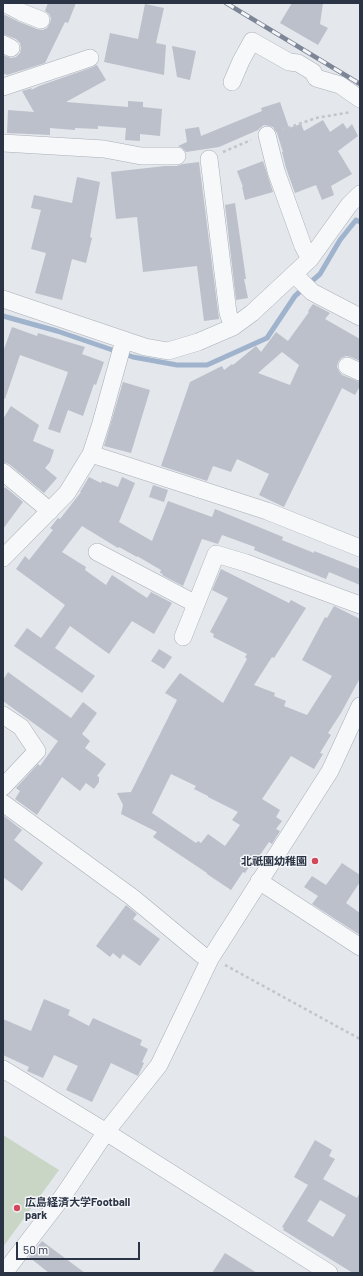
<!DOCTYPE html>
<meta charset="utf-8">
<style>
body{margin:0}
#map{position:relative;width:363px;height:1276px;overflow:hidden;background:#e4e7ec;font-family:Barlow,sans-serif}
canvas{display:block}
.frame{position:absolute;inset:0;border:4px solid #2b3445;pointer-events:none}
.scale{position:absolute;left:16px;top:1242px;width:124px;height:18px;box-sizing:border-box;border:2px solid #2b3445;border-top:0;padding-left:5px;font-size:12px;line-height:14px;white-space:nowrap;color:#2b3445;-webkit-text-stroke:3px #f4f6f9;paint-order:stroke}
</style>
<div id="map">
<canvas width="363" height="1276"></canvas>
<div class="frame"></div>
<div class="scale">50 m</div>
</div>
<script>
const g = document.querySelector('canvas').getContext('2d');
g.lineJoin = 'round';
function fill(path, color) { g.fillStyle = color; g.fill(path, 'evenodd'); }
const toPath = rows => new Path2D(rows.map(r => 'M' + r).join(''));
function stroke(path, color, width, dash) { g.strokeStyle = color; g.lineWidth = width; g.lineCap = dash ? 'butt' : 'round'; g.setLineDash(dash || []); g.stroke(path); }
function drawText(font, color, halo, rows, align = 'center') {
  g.font = font + ' Barlow,"Noto Sans JP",sans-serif'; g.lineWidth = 3; g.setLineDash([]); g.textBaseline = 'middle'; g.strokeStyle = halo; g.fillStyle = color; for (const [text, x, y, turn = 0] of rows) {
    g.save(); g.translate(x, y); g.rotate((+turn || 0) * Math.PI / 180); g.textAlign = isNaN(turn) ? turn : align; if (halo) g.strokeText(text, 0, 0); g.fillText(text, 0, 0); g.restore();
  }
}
fill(toPath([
 [3,1135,59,1170,3,1247]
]), '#c9d6c5');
stroke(toPath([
 [3,316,57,331,133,357,177,365,207,365,267,338,295,296,320,274,340,240,356,220,360,222]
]), '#9fb4cc', 5);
fill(toPath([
 [48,3,76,3,68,23,65,22,45,63,7,75,3,73,3,55,11,58,16,57,20,53,21,48,20,43,16,39,3,34,3,14,17,21,37,29,43,30,47,28,50,23,51,18,49,14,45,11],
 [292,3,323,3,320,24,328,28,318,45,280,23],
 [145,4,164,8,156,43,166,45,164,75,104,62,110,33,138,39],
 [172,46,196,51,190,80,177,77],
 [97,65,106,80,66,102,128,107,128,101,143,102,143,107,162,109,160,136,140,134,140,141,125,140,126,128,98,126,98,129,75,128,75,130,50,128,50,135,7,133,8,110,34,112,22,91,32,88,31,90,39,86,93,67],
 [280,102,289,128,301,124,304,131,323,120,330,132,343,123,347,129,352,124,358,136,338,151,352,174,331,186,334,195,322,200,316,185,295,193,286,168,282,152,283,152,277,133,273,127,270,126,264,125,260,128,258,130,219,147,186,152,182,148,178,146,187,142,185,129,199,127,201,136,262,111,261,108],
 [263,161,273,192,245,200,242,187,243,187,237,171],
 [199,162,219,319,204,321,197,266,143,272,137,217,116,219,111,172,165,166,177,166,183,164],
 [77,177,100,182,90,237,92,238,86,263,72,259,62,300,35,293,46,253,31,249,41,210,31,208,34,195,72,203],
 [235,203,246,279,244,279,248,298,236,300,225,205],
 [313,304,330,313,325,319,360,339,360,361,351,357,346,356,341,358,338,362,337,367,339,371,342,375,360,382,360,386,355,395,342,388,284,507,259,495,269,474,237,459,231,472,213,466,207,481,161,466,190,382,222,366,224,370,232,364,233,365,256,346,261,352,276,332,288,341,309,312,308,311],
 [282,352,299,365,290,385,258,373],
 [12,327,37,336,38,333,85,347,82,354,104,362,96,385,94,384,83,416,68,410,60,433,48,429,68,372,20,355,5,399,3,398,3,352],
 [123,382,150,390,131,453,104,446],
 [11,406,39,425,33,441,54,450,50,462,45,468,57,478,44,493,9,464,3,462,3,419],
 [89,477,101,483,102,481,118,487,122,477,135,483,119,522,152,541,168,501,212,517,215,509,283,537,282,540,314,553,314,551,360,569,360,585,329,572,326,579,254,550,255,547,222,535,218,544,202,539,183,586,162,575,163,574,160,573,161,570,137,556,137,557,119,547,118,548,82,526,62,552,86,567,85,570,106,585,112,575,147,598,151,592,172,603,154,634,132,621,109,654,70,626,55,648,95,676,82,693,14,646,27,628,41,638,65,605,16,569,25,556,29,560,53,530,50,528,58,518,60,519,81,492,80,492],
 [153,485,168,490,164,502,149,497],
 [5,487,23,502,3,529,3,490],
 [221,569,289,603,291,600,306,608,274,658,272,657,254,685,275,693,274,696,286,701,284,706,307,715,332,676,302,660,325,617,327,618,334,606,360,619,360,678,341,713,328,733,331,735,320,753,323,754,314,769,291,756,262,799,280,810,276,817,282,821,276,829,280,831,272,844,269,842,251,868,249,867,245,873,243,872,231,890,207,874,207,873,153,837,157,832,121,814,123,805,117,793,131,792,177,700,165,693,180,673,223,703,247,659,245,657,247,654,213,637,214,634,210,632,228,598,212,590],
 [171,774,196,786,194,789,208,796,208,797,238,812,232,820,240,825,225,846,208,834,201,843,198,841,196,843,152,813],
 [159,649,172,657,164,669,151,661],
 [8,672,71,718,83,702,97,713,82,734,90,741,85,748,106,764,97,776,99,777,99,782,94,789,86,783,80,791,62,777,37,815,15,799,20,791,16,788,38,764,40,766,58,741,3,701,3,680],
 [4,816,22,830,14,840,43,863,22,891,3,877,3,818],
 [342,863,360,875,360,882,346,903,360,913,360,935,312,904,318,896,304,887,312,876,326,885],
 [126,905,137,914,133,919,160,939,140,966,123,954,120,959,113,953,110,957,96,946],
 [44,999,70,1010,68,1015,89,1026,93,1018,142,1040,140,1045,148,1049,142,1062,144,1063,138,1076,111,1063,92,1102,66,1090,78,1066,54,1055,43,1078,27,1071,29,1067,3,1055,3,1019,31,1031],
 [315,1140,332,1150,329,1156,335,1159,323,1179,357,1198,360,1192,360,1273,353,1273,283,1230,284,1228,282,1227,308,1185,294,1177],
 [320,1200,346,1215,333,1237,307,1221],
 [42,1241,85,1273,49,1273,29,1257],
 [225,1253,257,1273,212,1273]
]), '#bbc0ca');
const minor = toPath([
 [4,3,21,12,41,20],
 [3,44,11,48],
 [232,82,241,61,252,41,289,62,298,63,313,72,316,78,340,85,360,99],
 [3,87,90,58],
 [267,135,276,171,303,246,310,259],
 [3,143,104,149,141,156,177,156],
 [209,159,228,313,233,327],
 [294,274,312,292,360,317],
 [3,299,145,347,168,351,198,342,233,327,252,313,310,259,349,205,360,194],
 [347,366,360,372],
 [91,454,267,511,360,548],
 [3,472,50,511],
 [97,552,196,604],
 [3,558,67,493,91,454,101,423,124,340],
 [183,637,216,554,246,563,360,605],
 [3,715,21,727,37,751,3,787],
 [3,803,132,897,202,955,210,959],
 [259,881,360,947],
 [3,1069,106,1132,329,1273],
 [4,1273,63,1196,106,1132,159,1065,210,959,330,771,360,706]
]);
stroke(minor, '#a9aeb7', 18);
stroke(toPath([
 [282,130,316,118,351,112],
 [223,152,251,140],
 [225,965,360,1039]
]), '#c2c5cb', 2.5, [3, 3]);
stroke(minor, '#f7f8fa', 17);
const rail = toPath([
 [226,3,360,84]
]);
stroke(rail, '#7d8696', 4.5);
stroke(rail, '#f4f6f9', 3, [9]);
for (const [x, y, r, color] of [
 [315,861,4,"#d1495b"],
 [17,1208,4,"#d1495b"]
]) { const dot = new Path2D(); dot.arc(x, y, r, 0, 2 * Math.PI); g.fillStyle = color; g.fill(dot); stroke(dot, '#f4f6f9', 1.5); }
drawText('bold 11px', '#2b3445', '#f4f6f9', [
 ["北祇園幼稚園",307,861],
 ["広島経済大学Football",25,1202,"left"],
 ["park",25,1215,"left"]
], 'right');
</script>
